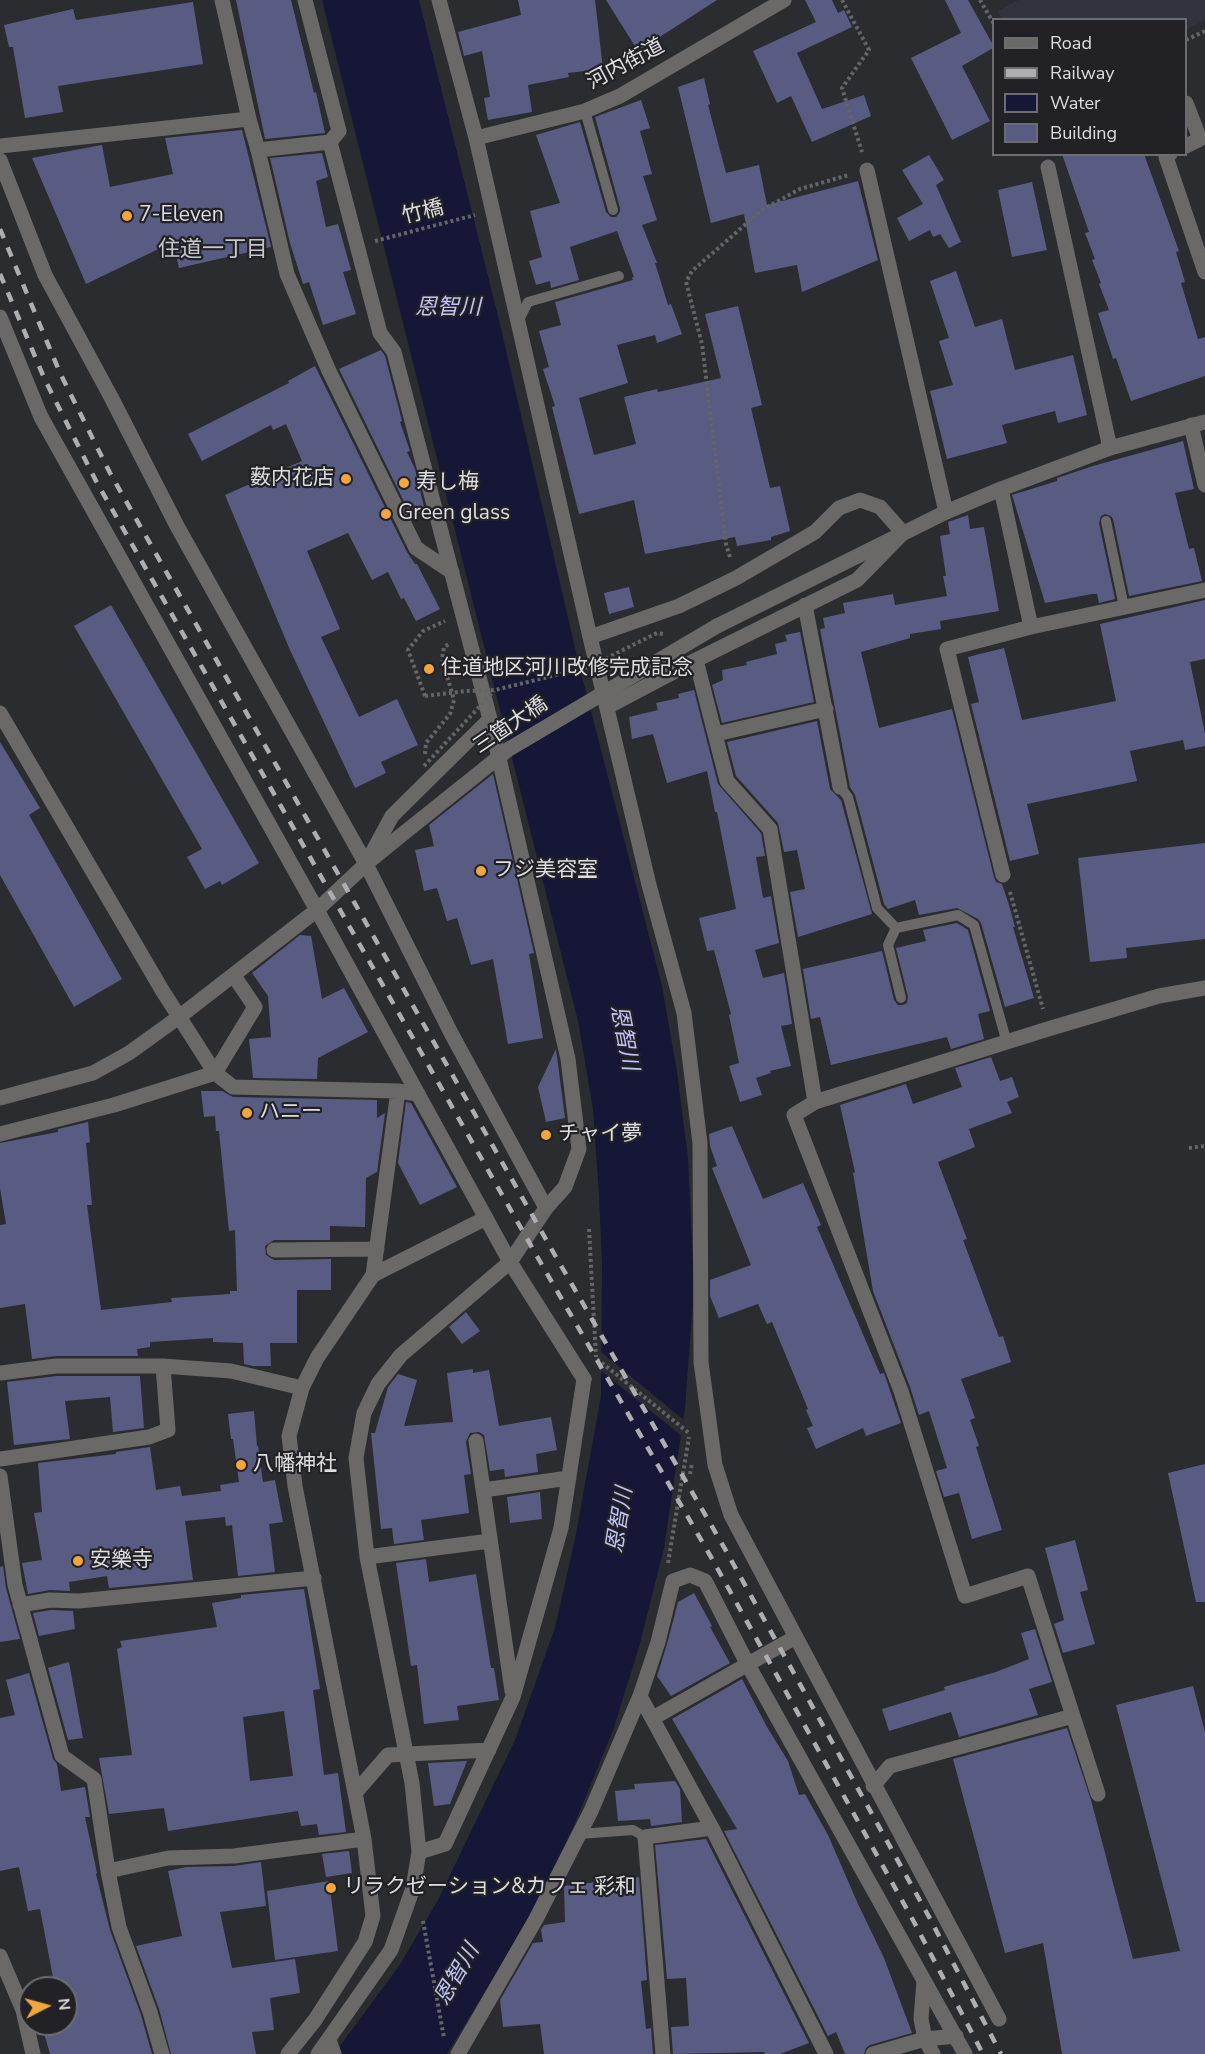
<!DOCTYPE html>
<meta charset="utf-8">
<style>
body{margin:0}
#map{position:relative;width:1205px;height:2054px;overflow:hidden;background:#2b2c30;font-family:"Nunito Sans",sans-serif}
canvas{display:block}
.legend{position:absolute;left:992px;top:18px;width:195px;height:138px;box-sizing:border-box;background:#222226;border:2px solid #6d6d71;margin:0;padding:8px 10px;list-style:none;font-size:18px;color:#dedee1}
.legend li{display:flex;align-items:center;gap:12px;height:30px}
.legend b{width:30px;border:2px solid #6d6d71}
.north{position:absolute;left:18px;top:1976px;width:60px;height:60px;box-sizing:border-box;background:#222226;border:2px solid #6d6d71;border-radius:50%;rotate:84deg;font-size:16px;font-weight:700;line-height:24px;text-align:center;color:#dedee1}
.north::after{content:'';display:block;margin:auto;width:21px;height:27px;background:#f1a63f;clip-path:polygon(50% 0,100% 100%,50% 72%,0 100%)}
</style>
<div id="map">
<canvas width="1205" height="2054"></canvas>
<ul class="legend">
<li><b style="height:8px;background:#6a6967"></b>Road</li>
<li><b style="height:8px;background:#aeaeb2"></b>Railway</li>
<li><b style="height:16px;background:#161636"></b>Water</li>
<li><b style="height:16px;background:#595c82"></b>Building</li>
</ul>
<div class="north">N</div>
</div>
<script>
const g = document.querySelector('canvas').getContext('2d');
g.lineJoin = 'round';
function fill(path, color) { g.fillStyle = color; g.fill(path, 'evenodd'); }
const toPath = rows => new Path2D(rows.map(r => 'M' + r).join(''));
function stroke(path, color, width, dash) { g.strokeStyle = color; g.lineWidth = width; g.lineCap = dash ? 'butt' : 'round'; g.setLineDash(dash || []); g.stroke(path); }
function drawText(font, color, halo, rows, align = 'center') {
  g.font = font + ' "Nunito Sans","Noto Sans JP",sans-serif'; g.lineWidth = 4.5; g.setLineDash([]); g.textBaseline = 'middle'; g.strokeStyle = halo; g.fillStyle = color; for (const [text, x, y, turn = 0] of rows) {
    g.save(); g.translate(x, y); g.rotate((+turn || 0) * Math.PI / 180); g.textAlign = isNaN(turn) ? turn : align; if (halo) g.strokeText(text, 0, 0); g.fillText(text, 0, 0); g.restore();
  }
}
fill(toPath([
 [1018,0,1205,0,1205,20,1186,30,1186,20,1002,19,998,11]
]), '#32343d');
fill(toPath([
 [322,0,419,0,499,320,578,661,662,986,677,1072,688,1158,694,1287,685,1408,664,1548,639,1647,613,1730,575,1823,532,1915,447,2054,334,2054,399,1966,438,1900,515,1740,555,1628,575,1539,601,1396,602,1263,599,1195,593,1109,578,1021]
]), '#161636');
fill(toPath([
 [600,1351,685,1421,683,1437,600,1370]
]), '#2b2c30');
fill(toPath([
 [236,0,291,0,314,93,316,92,325,133,265,139],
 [518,0,595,0,603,69,568,73,569,77,528,85,532,112,488,120,484,98,490,97,482,51,464,56,458,32,521,15],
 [606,0,717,0,638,51],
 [805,0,832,0,838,13,844,10,852,27,797,53,822,109,864,95,871,116,812,142,791,96,777,103,753,51,816,22],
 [945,0,968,0,993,45,993,48,962,66,990,121,952,140,911,58,961,33],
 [193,2,203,64,58,86,63,112,25,118,13,47,9,47,4,25,73,9,76,20],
 [704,78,710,104,708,105,726,173,759,165,767,205,858,181,878,260,802,292,797,265,755,273,744,214,711,223,678,87],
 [641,100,650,128,640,131,652,174,643,176,657,220,642,225,657,263,655,263,668,305,671,304,682,334,657,343,655,335,617,345,628,383,579,398,594,455,636,444,624,397,657,389,658,392,721,378,705,314,738,306,762,405,751,408,770,488,780,486,790,531,771,537,771,540,737,546,735,537,645,554,634,500,579,514,552,407,555,406,543,369,549,367,539,331,561,325,555,302,633,280,632,277,634,277,617,231,570,247,579,280,551,288,550,281,536,285,529,261,542,257,530,211,560,203,536,135,580,122,606,212,611,217,616,217,620,212,620,208,595,117],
 [242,130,271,247,179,268,173,242,86,284,32,158,102,145,110,187,173,174,165,138],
 [322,153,328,177,316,181,326,227,338,224,351,270,343,272,356,314,323,325,309,282,303,284,290,243,270,158],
 [1062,154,1144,154,1179,251,1176,252,1185,282,1181,283,1198,339,1205,337,1205,376,1131,401,1116,358,1113,359,1098,313,1109,310,1099,284,1101,283,1092,260,1095,259,1085,233,1089,232],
 [929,155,944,180,936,185,961,242,949,248,940,234,933,237,930,230,909,241,897,218,923,204,902,170],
 [1032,182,1047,250,1012,257,998,190],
 [956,271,975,327,1002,319,1015,370,1073,355,1087,415,1058,423,1055,411,1002,425,1007,443,947,459,930,391,953,385,939,341,949,338,930,281],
 [381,350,385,356,402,421,400,422,410,451,407,452,415,469,425,511,411,516,339,369],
 [315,366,407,552,415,564,417,564,440,609,416,621,404,598,401,599,388,572,372,580,348,533,307,551,340,629,321,637,359,717,397,699,418,745,381,762,386,773,355,788,290,650,225,495,302,461,286,424,273,430,271,425,202,461,188,434,289,383,288,381],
 [1183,441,1194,489,1175,493,1189,549,1194,548,1202,581,1129,596,1113,519,1111,516,1105,514,1101,516,1099,523,1115,599,1099,603,1097,594,1092,594,1045,603,1012,495,1057,481,1057,478,1093,466],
 [968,515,970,529,984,527,999,611,940,621,941,629,910,634,910,638,861,652,879,728,952,709,994,877,996,882,1002,884,1009,905,1015,927,1013,927,1034,998,1005,1007,981,923,978,919,957,908,919,915,915,900,888,909,884,904,855,795,850,787,820,629,825,628,823,618,845,613,843,603,893,594,895,605,947,596,943,576,946,576,940,536,950,534,948,522],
 [629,587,634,607,609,614,604,593],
 [1205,600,1205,659,1190,662,1205,733,1205,746,1185,750,1183,740,1130,751,1137,781,1027,804,1039,854,1010,861,971,704,979,702,968,657,1004,648,1022,720,1116,701,1100,624],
 [111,605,259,863,222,885,220,881,205,889,187,857,202,849,74,626],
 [800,632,814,702,722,723,712,685,723,680,722,670,747,665,746,662,777,654,775,644,787,641,785,635],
 [694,690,718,784,761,833,765,856,756,857,763,898,771,896,779,943,755,950,763,978,784,973,792,1024,781,1026,791,1066,770,1071,771,1073,756,1078,762,1095,740,1102,729,1066,739,1063,729,1015,731,1014,714,950,707,951,699,918,736,909,717,812,715,812,707,771,667,783,653,734,632,739,629,717,658,710,656,703,679,698,678,694],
 [817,721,830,789,841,800,872,914,798,937,790,892,805,889,797,850,784,852,778,823,736,776,727,742],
 [0,742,40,808,29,815,122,979,74,1007,0,875],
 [493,774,534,953,529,954,543,1038,508,1044,493,959,471,965,457,918,447,921,437,888,424,891,415,850,434,846,429,825],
 [1205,843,1205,939,1126,948,1127,958,1090,962,1078,858],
 [957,923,968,930,990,1011,978,1014,984,1039,951,1049,947,1037,831,1065,820,1017,811,1019,803,969,882,951,894,1000,898,1005,903,1005,907,1003,908,997,896,948,926,941,923,930],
 [300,935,311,936,322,999,344,988,368,1032,318,1058,317,1079,253,1078,249,1039,271,1037,268,996,252,973],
 [556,1049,565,1118,546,1122,538,1087],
 [991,1057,1000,1081,1012,1077,1019,1097,1007,1102,1012,1113,969,1129,975,1147,938,1162,967,1239,963,1240,999,1337,1003,1336,1011,1362,961,1379,975,1418,970,1420,979,1446,976,1447,1002,1530,972,1539,959,1493,944,1497,936,1471,947,1468,929,1411,919,1415,910,1387,873,1291,853,1173,855,1172,840,1105,906,1084,913,1104,962,1087,955,1068],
 [201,1091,222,1091,233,1097,377,1100,377,1118,385,1113,377,1172,366,1178,365,1227,330,1226,330,1240,274,1240,265,1246,266,1255,274,1260,331,1259,331,1290,297,1290,297,1343,270,1343,271,1366,253,1366,244,1364,243,1343,213,1342,213,1338,150,1342,150,1347,137,1349,138,1356,56,1356,32,1359,25,1304,0,1308,0,1225,6,1224,0,1188,0,1143,58,1132,58,1129,88,1122,90,1142,86,1143,92,1205,87,1205,101,1310,172,1302,171,1298,230,1294,230,1291,237,1291,235,1230,229,1231,219,1131,216,1131,215,1116,204,1117],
 [406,1102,411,1103,457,1187,420,1205,398,1163],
 [732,1126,763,1199,803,1183,821,1225,817,1227,880,1374,884,1373,901,1423,866,1436,863,1428,816,1449,807,1428,813,1426,806,1410,808,1409,772,1322,767,1324,758,1304,719,1318,710,1296,710,1280,751,1265,712,1168,717,1166,710,1146,709,1134],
 [466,1312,480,1331,462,1344,449,1327],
 [473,1369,473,1373,489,1370,499,1426,551,1417,557,1450,536,1454,538,1472,505,1477,504,1469,490,1471,484,1435,479,1432,470,1433,466,1442,471,1474,464,1475,469,1513,421,1520,424,1540,394,1544,392,1528,381,1529,371,1433,375,1433,388,1387,398,1374,417,1380,404,1426,453,1422,447,1373],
 [57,1376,140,1376,144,1428,113,1432,110,1397,65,1401,70,1439,14,1445,7,1382],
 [254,1411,257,1446,258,1446,263,1482,275,1480,283,1522,269,1524,275,1572,238,1576,232,1525,226,1526,225,1517,185,1521,193,1580,109,1588,107,1576,69,1582,70,1591,50,1590,28,1594,22,1563,42,1560,34,1513,42,1512,38,1463,116,1454,116,1452,150,1447,156,1490,180,1486,182,1496,221,1491,220,1485,239,1482,233,1439,231,1439,228,1414],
 [1205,1464,1205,1602,1196,1602,1168,1473],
 [540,1492,542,1519,510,1523,507,1497],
 [1075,1540,1088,1590,1080,1592,1095,1644,1063,1653,1054,1624,1064,1620,1045,1548],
 [426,1559,429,1582,476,1574,491,1668,494,1668,499,1700,457,1706,459,1720,424,1724,417,1665,411,1666,396,1563],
 [3,1566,6,1588,20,1639,0,1642,0,1567],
 [304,1589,320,1689,313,1690,324,1775,338,1773,346,1832,319,1835,317,1824,301,1826,298,1811,168,1831,164,1808,109,1814,99,1758,132,1755,117,1649,122,1647,120,1641,217,1627,212,1603,241,1598,241,1595],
 [284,1711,293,1776,250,1781,243,1717],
 [694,1593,712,1626,710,1627,730,1663,671,1696,657,1676,667,1644,678,1602],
 [51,1610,73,1611,75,1629,39,1636,33,1613],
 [1035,1629,1052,1682,1029,1689,1038,1715,959,1737,951,1712,889,1731,882,1709,945,1690,944,1687,996,1672,1029,1659,1021,1633],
 [69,1662,83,1738,68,1740,48,1668],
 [29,1673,53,1759,57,1764,61,1791,85,1787,90,1817,85,1817,97,1873,96,1874,110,1930,141,2015,152,2054,50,2054,42,2026,66,2024,66,1988,55,1988,40,1909,28,1911,19,1867,0,1871,0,1718,15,1715,6,1680],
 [742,1679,767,1727,788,1761,799,1795,805,1794,828,1835,858,1904,884,1958,912,2033,870,2045,866,2048,864,2054,845,2054,836,2032,828,2036,724,1831,737,1829,672,1719],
 [1193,1686,1205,1732,1205,2054,1062,2054,1043,1943,1005,1953,953,1759,1067,1728,1091,1800,1133,1959,1180,1951,1116,1705],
 [467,1761,450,1804,434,1806,428,1763],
 [675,1781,680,1789,682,1822,651,1826,650,1819,618,1821,615,1791,635,1789,634,1784],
 [706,1839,809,2043,780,2054,765,2054,764,2052,673,2054,671,2027,689,2026,686,1978,667,1979,655,1845],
 [349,1851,352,1873,326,1877,322,1854],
 [261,1862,266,1906,220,1912,232,1968,295,1959,300,1993,270,1998,274,2030,252,2032,256,2054,171,2054,159,2009,136,1946,182,1936,168,1871,186,1867,234,1866],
 [639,1877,647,1980,641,1981,646,2029,651,2028,653,2054,544,2054,540,2024,503,2027,500,2000,533,1943,543,1942,541,1930,544,1925,565,1922,564,1886],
 [329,1881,338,1951,275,1960,267,1891]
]), '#595c82');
stroke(toPath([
 [842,0,869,50,842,88,862,152],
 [980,0,994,24],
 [1186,40,1205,31],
 [375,241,475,215],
 [730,557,726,544,702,344,686,282,692,271,762,210,800,189,849,175],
 [425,696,408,650,423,631,445,621],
 [425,754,426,743,450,714,454,700,442,659,444,647,449,644],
 [1010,892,1043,1009],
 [1189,1148,1205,1146],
 [589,1229,596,1357],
 [597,1359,689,1433],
 [690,1474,692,1463],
 [668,1563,689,1437],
 [423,1921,444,2038]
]), '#646568', 4, [3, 3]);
stroke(toPath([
 [585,111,613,210],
 [518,322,528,302,619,276],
 [1106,521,1124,607],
 [840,787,848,797,877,908,896,928,958,915,974,925,1007,1043],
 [896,928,888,945,901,998],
 [579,1834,633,1830,645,1837]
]), '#6a6967', 10);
stroke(toPath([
 [222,0,249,119,258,150]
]), '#6a6967', 15);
stroke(toPath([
 [305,0,339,131,330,142,380,333,394,352,490,719,568,1059,579,1149,565,1187,546,1208,510,1262,401,1355,378,1384,364,1413,356,1458,367,1557,412,1783,419,1852,413,1888,391,1950,318,2054],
 [439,0,476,138,590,637,649,885,684,1013,700,1143,701,1362,715,1465,731,1515,999,2019],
 [1186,103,1200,139,1186,146],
 [476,138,585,111,620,96,784,0],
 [330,142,258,150,287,274,329,371,416,548,452,572],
 [0,146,249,119],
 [1170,154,1166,157,1205,272],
 [1048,167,1110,448],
 [867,170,946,512],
 [1191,425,1205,485],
 [1001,489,1031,627,1205,590],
 [805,605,840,787],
 [590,637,679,606,736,578,815,532,839,508,860,500,880,507,903,533,857,580,696,660,607,707],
 [696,660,727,781,770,829,815,1102],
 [0,713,162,990,215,1073,233,1087,398,1091,418,1094],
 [716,734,826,709],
 [366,864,392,816,490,719],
 [1003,875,947,649,1031,627],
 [0,1134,114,1105,215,1073,255,1007,234,976],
 [274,1250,377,1249],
 [373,1275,398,1091],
 [0,1373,56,1366,163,1366,231,1371,302,1388],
 [476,1441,512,1691],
 [0,1459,149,1437,168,1430,163,1366],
 [0,1476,15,1585,62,1756,94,1779,108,1871,119,1927,150,2012,162,2054],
 [483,1490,569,1478],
 [367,1557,490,1541],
 [20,1605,50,1600,79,1601,314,1578],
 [640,1696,712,1828,826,2054],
 [653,1718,794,1638],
 [873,1786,890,1766,1073,1716],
 [355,1793,388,1755,489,1750],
 [1098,1794,1028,1576,965,1596,901,1391,794,1115,815,1102,1048,1029,1159,996,1205,988],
 [419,1852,445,1844,513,1697,561,1528,584,1379],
 [108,1871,168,1858,234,1856,364,1839],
 [0,1956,23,2010,33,2054],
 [924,1981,921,2019,925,2039,933,2054],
 [288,2054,315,2020,365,1942,373,1916,364,1839,295,1486,289,1436,302,1388,317,1358,373,1275,486,1218],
 [458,2054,536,1919,591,1811,640,1696,658,1642,673,1581,690,1575,705,1581,748,1665,965,2054],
 [663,2054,645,1837,712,1828],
 [873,2054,925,2039,956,2036]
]), '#6a6967', 15);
stroke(toPath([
 [0,160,45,275,111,397,177,526,366,864,451,1033,546,1208],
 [0,317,41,417,317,910,510,1262,584,1379],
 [717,626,946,512,1001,489,1110,448,1205,422],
 [0,1098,93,1073,129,1053,179,1017,317,910,366,864,399,837],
 [329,2040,334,2054]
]), '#6a6967', 15);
stroke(toPath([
 [0,229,60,373,110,473,556,1257,725,1549,928,1915,1001,2054],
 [0,274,45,380,96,481,542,1265,711,1557,914,1922,983,2054]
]), '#aeaeb2', 4.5, [10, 10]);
stroke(toPath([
 [425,696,466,691,495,690,589,667,657,633,663,634],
 [424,766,494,691]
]), '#646568', 4, [3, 3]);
stroke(toPath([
 [399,837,509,749,717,626]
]), '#6a6967', 15);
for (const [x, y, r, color] of [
 [127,216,6,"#f1a63f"],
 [346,479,6,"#f1a63f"],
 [404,483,6,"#f1a63f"],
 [386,514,6,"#f1a63f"],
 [429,669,6,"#f1a63f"],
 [481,871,6,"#f1a63f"],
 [247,1113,6,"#f1a63f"],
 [546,1135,6,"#f1a63f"],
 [241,1465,6,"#f1a63f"],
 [78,1561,6,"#f1a63f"],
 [331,1888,6,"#f1a63f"]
]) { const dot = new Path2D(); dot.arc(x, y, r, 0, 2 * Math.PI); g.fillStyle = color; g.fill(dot); stroke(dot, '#222226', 2); }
drawText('21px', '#dedee1', '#222226', [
 ["河内街道",626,65,-28],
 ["竹橋",423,213,-14],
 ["三箇大橋",511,726,-34]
]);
drawText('21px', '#dedee1', '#222226', [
 ["7-Eleven",139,216],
 ["薮内花店",334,479,"right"],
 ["寿し梅",416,483],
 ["Green glass",398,514],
 ["住道地区河川改修完成記念",441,669],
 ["フジ美容室",493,871],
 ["ハニー",259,1113],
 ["チャイ夢",558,1135],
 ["八幡神社",253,1465],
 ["安樂寺",90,1561],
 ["リラクゼーション&カフェ 彩和",343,1888]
], 'left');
drawText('22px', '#c6c7cc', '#222226', [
 ["住道一丁目",213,251]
]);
drawText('italic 22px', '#bfc5f9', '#222226', [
 ["恩智川",448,309],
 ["恩智川",623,1038,79],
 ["恩智川",621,1520,-81],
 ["恩智川",458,1975,-60]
]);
</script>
